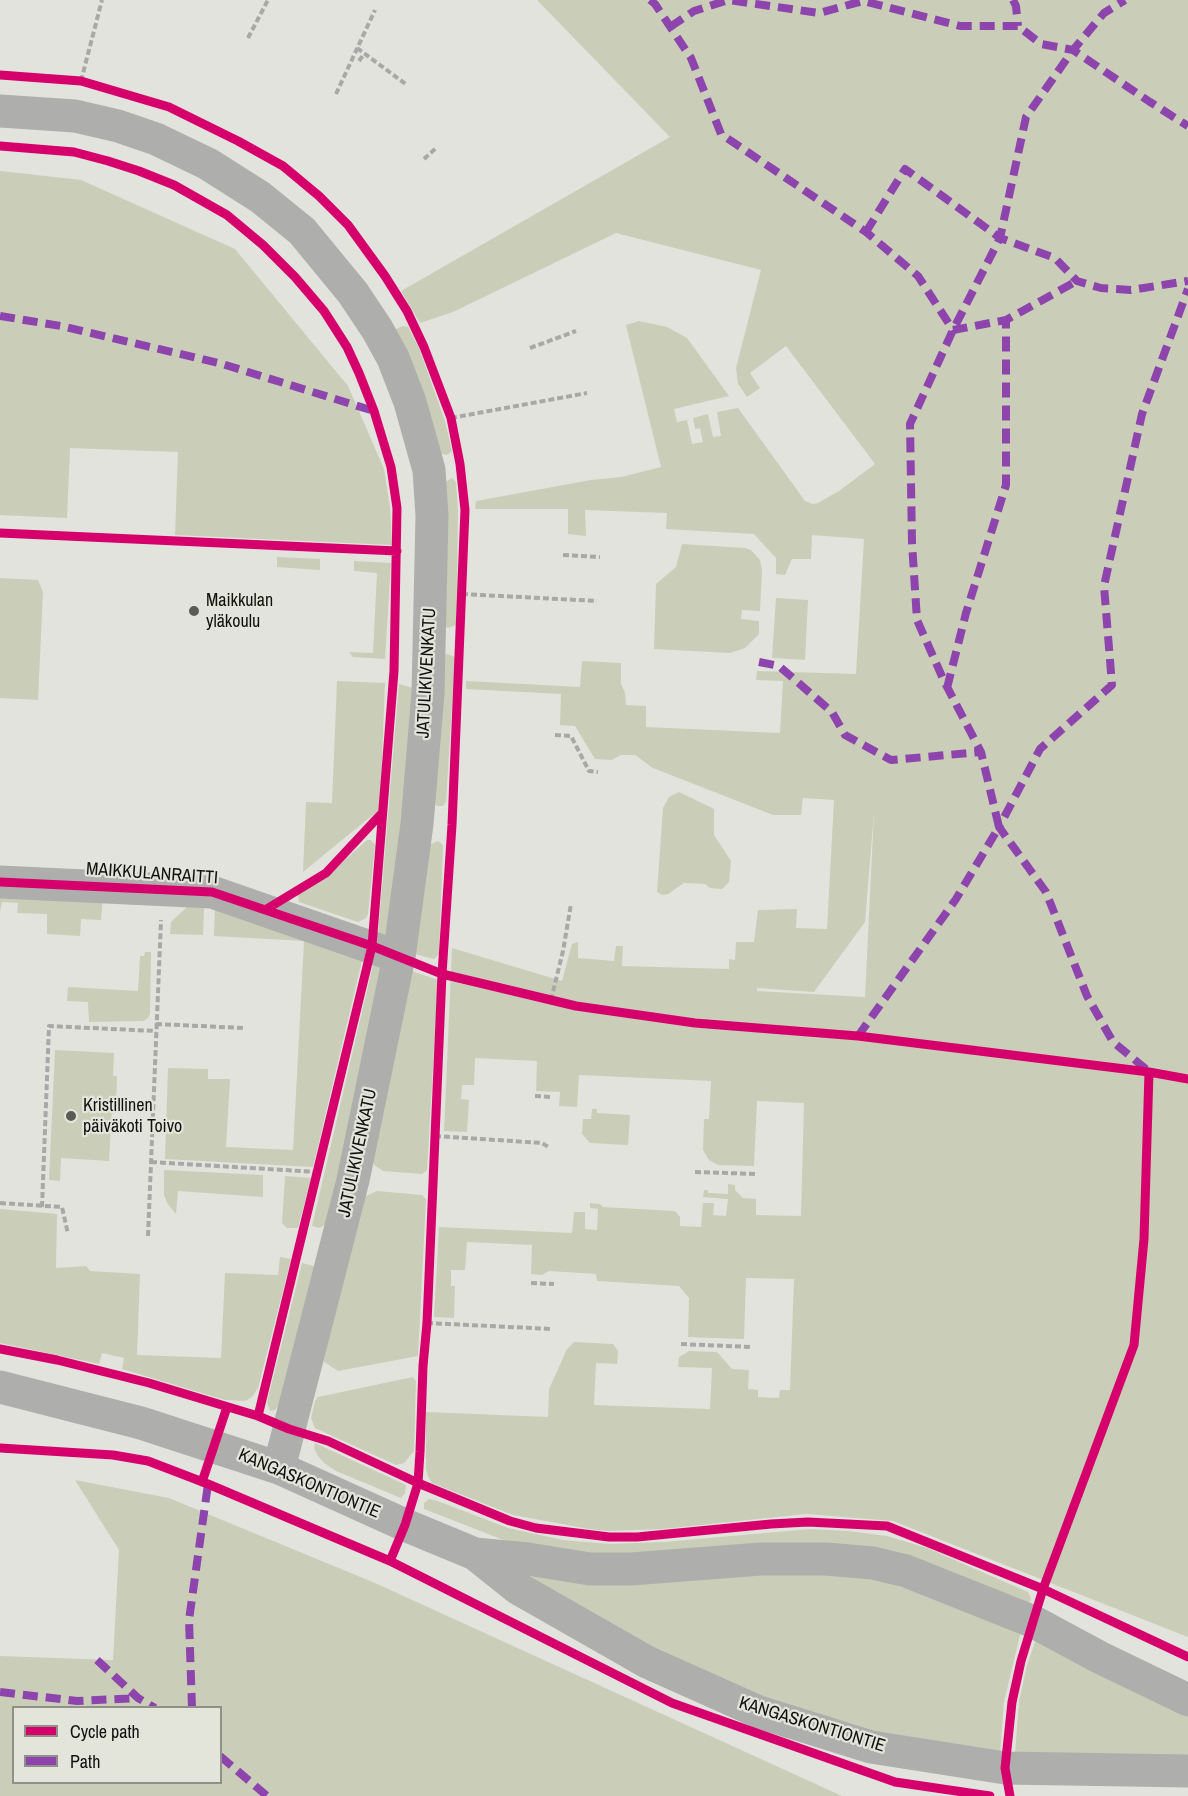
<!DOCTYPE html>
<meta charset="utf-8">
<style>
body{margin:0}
#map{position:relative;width:1188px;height:1796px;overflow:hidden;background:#e2e3dd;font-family:"Archivo Narrow",sans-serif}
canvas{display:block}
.legend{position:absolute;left:12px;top:1706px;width:210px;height:78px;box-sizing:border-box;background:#e3e5db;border:2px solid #8f9189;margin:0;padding:8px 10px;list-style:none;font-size:18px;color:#11120f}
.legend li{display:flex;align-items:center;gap:12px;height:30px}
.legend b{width:30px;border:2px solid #8f9189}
</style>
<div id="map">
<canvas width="1188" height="1796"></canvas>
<ul class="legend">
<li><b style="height:8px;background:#d6006c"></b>Cycle path</li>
<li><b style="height:8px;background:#8e44ad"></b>Path</li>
</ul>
</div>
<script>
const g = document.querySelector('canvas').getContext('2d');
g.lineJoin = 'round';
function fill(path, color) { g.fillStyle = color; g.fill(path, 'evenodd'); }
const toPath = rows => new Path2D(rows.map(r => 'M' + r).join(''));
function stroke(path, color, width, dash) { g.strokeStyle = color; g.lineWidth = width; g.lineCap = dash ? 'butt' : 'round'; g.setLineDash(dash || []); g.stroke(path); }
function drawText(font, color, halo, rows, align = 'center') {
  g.font = font + ' "Archivo Narrow",sans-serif'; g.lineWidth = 4.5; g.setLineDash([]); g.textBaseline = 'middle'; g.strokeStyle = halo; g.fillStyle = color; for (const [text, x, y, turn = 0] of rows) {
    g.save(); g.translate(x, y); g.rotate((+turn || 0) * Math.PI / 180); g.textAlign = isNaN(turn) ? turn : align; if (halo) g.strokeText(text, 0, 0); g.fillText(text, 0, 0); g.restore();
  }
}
fill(toPath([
 [537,0,1188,0,1188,1637,893,1521,806,1514,662,1529,608,1531,589,1529,513,1515,432,1483,428,1476,426,1469,426,1412,548,1417,549,1389,567,1349,574,1342,613,1344,618,1351,617,1364,596,1363,594,1405,710,1409,712,1368,678,1367,679,1357,689,1351,717,1352,732,1369,749,1370,748,1389,758,1390,758,1397,779,1398,780,1390,790,1390,794,1279,746,1278,744,1339,688,1337,689,1298,679,1286,597,1281,596,1274,549,1271,542,1275,531,1274,532,1245,467,1242,465,1270,451,1270,451,1286,455,1286,454,1318,434,1317,439,1227,572,1233,574,1212,585,1212,585,1229,597,1230,598,1209,590,1208,590,1203,600,1204,603,1207,675,1211,680,1217,680,1226,701,1227,703,1203,714,1203,713,1215,726,1216,728,1199,703,1197,704,1190,708,1190,708,1193,728,1194,728,1184,735,1185,735,1190,743,1198,756,1199,756,1215,801,1216,804,1103,757,1101,754,1166,718,1165,709,1160,703,1150,704,1119,709,1119,711,1081,579,1075,577,1107,559,1106,560,1092,536,1091,537,1061,475,1058,474,1085,462,1085,461,1099,469,1100,467,1132,444,1131,452,948,562,981,572,944,578,942,578,958,614,961,616,946,623,946,622,966,729,969,729,959,735,960,736,942,754,942,758,910,797,909,796,928,827,929,834,800,803,798,801,815,773,815,653,768,635,755,621,755,612,760,595,759,575,726,560,725,561,694,466,689,466,681,580,687,582,661,621,663,621,684,625,693,626,705,646,706,646,727,780,733,783,681,756,680,757,671,856,674,864,539,812,535,811,559,792,559,785,575,776,574,776,558,754,534,666,529,667,513,585,510,586,536,568,534,568,509,475,509,476,501,591,480,621,477,661,467,626,325,639,321,667,327,687,338,729,396,674,409,677,422,687,420,692,444,703,442,700,428,695,429,693,418,708,414,713,437,721,436,717,412,738,408,805,501,813,504,818,503,839,491,875,464,786,346,750,373,760,388,747,397,738,384,736,368,761,270,616,233,453,312,420,323,401,291,670,137],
 [874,812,865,997,757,991,757,988,814,992,865,922],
 [0,171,81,180,235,249,348,386,384,469,390,507,392,545,175,535,178,452,70,448,67,518,0,515],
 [403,326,408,327,419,348,445,421,452,451,447,455,438,453,392,331],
 [452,478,456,482,458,510,457,592,456,625,448,628,444,626,440,485],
 [682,544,745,548,751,550,760,560,762,570,760,611,742,610,741,619,759,621,759,634,745,648,730,653,654,649,656,584,676,567],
 [277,557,320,559,320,570,277,567],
 [354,561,391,563,385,659,353,657,349,652,373,653,377,573,354,571],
 [0,578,38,580,43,592,38,700,0,698],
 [776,598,808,600,805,660,772,658],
 [447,654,455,657,446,802,443,806,437,806,434,803,441,658],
 [337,681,385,683,380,809,303,872,306,802,332,803],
 [399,684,413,688,403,824,388,936,378,935],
 [679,792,714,809,714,835,731,861,729,882,722,889,710,888,705,884,684,883,668,894,662,895,657,892,663,808,669,797],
 [367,840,371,840,375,845,368,914,366,918,358,922,299,902,298,894,327,876],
 [438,841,443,845,439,954,434,959,415,954,429,845],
 [0,892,103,896,101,920,81,919,80,936,47,934,47,914,17,913,18,903,2,902,0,912],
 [187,907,204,908,203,935,170,934,171,922],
 [215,907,363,956,313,1167,165,1159,168,1068,208,1069,208,1079,230,1079,226,1147,293,1150,304,941,214,936],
 [145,952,151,952,150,1014,148,1018,143,1021,89,1022,88,1002,67,1001,68,987,138,991,140,956,144,956],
 [375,956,385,959,329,1223,319,1228,312,1226],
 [412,971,438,980,427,1170,422,1174,383,1171,374,1165,371,1157],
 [55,1050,114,1053,113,1076,117,1076,116,1106,112,1107,109,1161,61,1158,60,1181,49,1180],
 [592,1109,597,1109,597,1113,630,1115,628,1145,590,1143,582,1134,583,1119,591,1119],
 [164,1170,263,1175,263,1197,178,1191,176,1214,167,1203,164,1195],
 [285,1176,311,1178,298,1228,287,1228,282,1223],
 [377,1191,422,1195,426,1199,418,1356,338,1371,323,1361,364,1197],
 [0,1209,57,1214,56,1268,86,1266,90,1271,140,1274,137,1355,221,1358,225,1273,278,1275,280,1257,291,1259,258,1388,252,1397,245,1401,225,1400,122,1369,124,1358,102,1353,99,1364,0,1343],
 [302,1263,318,1267,283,1401,275,1410,270,1411,267,1402],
 [413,1377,416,1381,414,1451,404,1463,396,1465,315,1428,311,1418,315,1401,318,1397],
 [315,1443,406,1485,405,1493,401,1498,336,1471,324,1463,318,1456,314,1448],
 [75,1480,169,1498,375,1583,842,1796,0,1796,0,1656,113,1660,119,1550],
 [14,1708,220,1708,220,1782,14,1782],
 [429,1499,435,1500,508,1528,563,1540,610,1544,664,1542,810,1529,848,1531,887,1536,927,1548,1028,1592,1031,1598,1026,1612,965,1584,635,1559,530,1548,501,1539,424,1509,424,1503],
 [763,1570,868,1573,1022,1627,1004,1702,1000,1754,874,1736,762,1701,653,1653,520,1572],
 [1037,1636,1188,1710,1188,1764,1015,1754,1019,1701,1027,1665]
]), '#caceb8');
stroke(toPath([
 [248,38,268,0],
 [357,48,407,85],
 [359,61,364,54],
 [81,81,102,0],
 [336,94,375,10],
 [424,159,436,148],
 [530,348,576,331],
 [451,418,587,393],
 [563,555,600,557],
 [462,594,597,601],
 [555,735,571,736,589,771,598,772],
 [551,1000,563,951,571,904],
 [156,1024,243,1028],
 [535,1096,552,1097],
 [435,1136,542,1143,550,1148],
 [151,1162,317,1172],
 [695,1172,757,1174],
 [0,1203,62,1207,68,1234],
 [42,1207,49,1026,156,1031],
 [148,1236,161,920],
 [531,1283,554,1284],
 [427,1323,552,1329],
 [681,1344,750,1347]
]), '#a8a9a7', 4, [6, 3]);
stroke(toPath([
 [0,111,75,116,118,126,156,139,208,164,260,197,302,231,353,293,377,329,393,358,410,402,429,470,432,516,428,693,417,824,399,957,353,1180,279,1468],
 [0,882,212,892,399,957],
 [0,1387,141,1423,279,1468,405,1525,475,1554,519,1589,647,1662,759,1712,871,1747,1005,1768,1188,1771],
 [475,1554,528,1559,590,1569,631,1569,761,1559,826,1559,873,1563,906,1571,1034,1622,1099,1657,1188,1700]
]), '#aeafad', 33);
stroke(toPath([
 [650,0,655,4,691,58,721,134,866,232,918,276,953,330,1006,320,1077,281],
 [1013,0,1016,6,1018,26],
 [670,27,694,11,728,0,819,13,863,1,960,26,1018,26,1041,44,1073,50,1150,102,1188,126],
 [866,232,905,169,1000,238,1055,258,1077,281,1101,288,1131,290,1188,281],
 [0,316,61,326,219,363,374,411],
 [759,662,779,666,832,712,845,735,891,760,981,752],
 [947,688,966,613,1006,485,1006,320],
 [858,1036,956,899,999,827,981,752,944,681,917,620,912,543,910,424,953,330,1000,238,1026,117,1073,50,1104,13,1125,0],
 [1146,1069,1113,1042,1087,996,1046,892,999,827,1040,749,1112,685,1104,586,1142,414,1188,289],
 [97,1660,138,1698,155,1708],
 [0,1692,77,1701,138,1698],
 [192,1708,189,1620,208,1484],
 [220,1756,267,1796]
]), '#8e44ad', 8, [15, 8]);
stroke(toPath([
 [0,75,81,81,169,107,238,141,283,166,319,196,348,225,385,276,407,311,424,347,451,418,460,464,465,510,452,825,442,974,427,1323,423,1366,420,1452,418,1483,405,1525,390,1561],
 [0,146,74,152,108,161,139,171,174,185,227,215,263,245,295,277,324,311,347,347,359,373,374,411,391,467,397,508,394,671,372,946,258,1416],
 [0,533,397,551],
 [0,882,212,892,372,946,442,974,576,1006,695,1023,858,1036,1149,1072,1188,1079],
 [265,910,326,873,382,813],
 [0,1349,57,1360,149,1383,258,1416,289,1429,328,1441,418,1483,510,1521,536,1528,609,1537,637,1537,771,1524,808,1522,887,1526,1043,1589,1188,1657],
 [0,1448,113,1455,148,1461,208,1484,390,1561,672,1703,895,1782,990,1796],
 [202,1482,227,1407],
 [1010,1796,1005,1768,1012,1702,1021,1661,1043,1589,1134,1345,1144,1239,1149,1072]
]), '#d6006c', 9);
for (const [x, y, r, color] of [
 [194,611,6,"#5a5b57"],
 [71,1116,6,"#5a5b57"]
]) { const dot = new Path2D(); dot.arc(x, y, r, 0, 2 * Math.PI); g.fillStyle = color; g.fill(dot); stroke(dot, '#e3e5db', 2); }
drawText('18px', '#11120f', '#e3e5db', [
 ["Maikkulan",206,601],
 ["yläkoulu",206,622],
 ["Kristillinen",83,1106],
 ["päiväkoti Toivo",83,1127]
], 'left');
drawText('18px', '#11120f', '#e3e5db', [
 ["JATULIKIVENKATU",427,673,-87],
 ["MAIKKULANRAITTI",152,874,4],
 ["JATULIKIVENKATU",358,1153,-78],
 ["KANGASKONTIONTIE",309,1484,23],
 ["KANGASKONTIONTIE",812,1725,17]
]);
</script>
